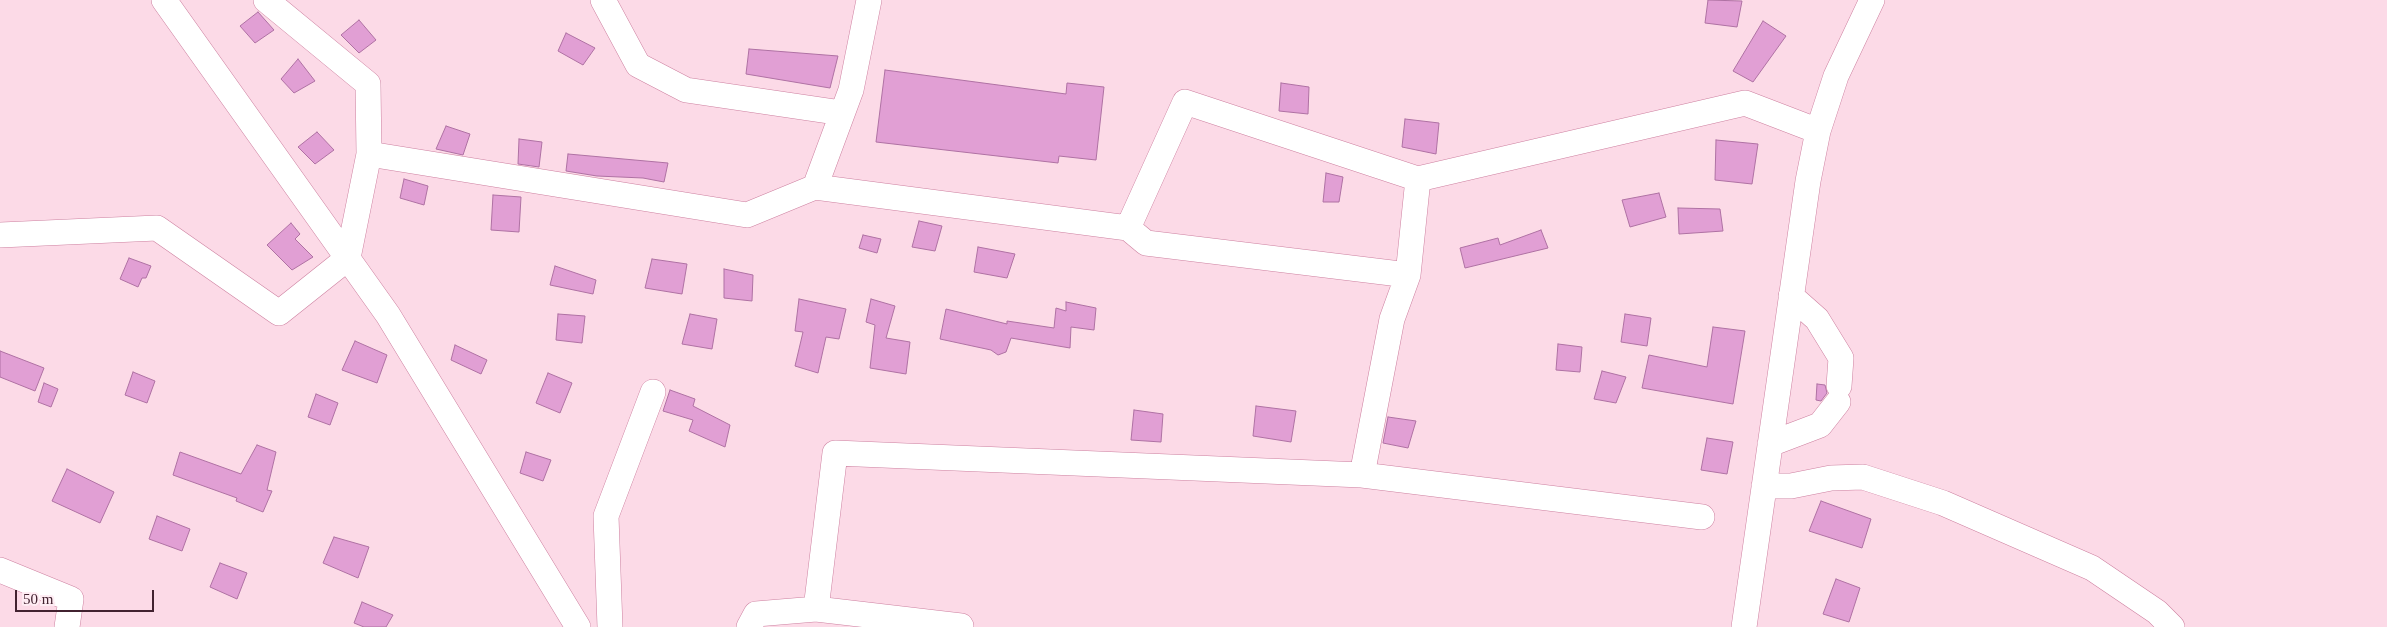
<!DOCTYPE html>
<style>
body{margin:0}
#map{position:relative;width:2387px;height:627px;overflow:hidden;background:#fcdae7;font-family:Georgia,serif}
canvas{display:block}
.scale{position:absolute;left:15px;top:590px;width:139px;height:22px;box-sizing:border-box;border:2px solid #422230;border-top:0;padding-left:6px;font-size:15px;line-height:18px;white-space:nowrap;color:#422230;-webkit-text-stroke:4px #feecf3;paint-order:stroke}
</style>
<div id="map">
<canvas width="2387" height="627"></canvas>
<div class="scale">50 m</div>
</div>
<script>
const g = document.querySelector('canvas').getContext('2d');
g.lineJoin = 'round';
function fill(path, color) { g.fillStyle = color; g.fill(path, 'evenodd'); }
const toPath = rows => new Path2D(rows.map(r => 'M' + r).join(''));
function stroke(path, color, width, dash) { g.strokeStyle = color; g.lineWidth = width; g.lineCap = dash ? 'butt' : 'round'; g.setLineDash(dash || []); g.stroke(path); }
const building = toPath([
 [1708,0,1742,1,1737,27,1705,23,1708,0],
 [258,12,274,30,255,43,240,26,258,12],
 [359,20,376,40,359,53,341,35,359,20],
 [1763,21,1786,36,1753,82,1733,71,1763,21],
 [566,33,595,48,583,65,558,51,566,33],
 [749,49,838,56,830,88,746,74,749,49],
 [298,59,315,81,294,93,281,79,298,59],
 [885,70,1066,94,1067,83,1104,87,1096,160,1059,156,1058,163,876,142,885,70],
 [1281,83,1309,87,1308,114,1279,111,1281,83],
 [1405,119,1439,123,1436,154,1402,147,1405,119],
 [446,126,470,134,463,155,436,149,446,126],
 [317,132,334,150,315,164,298,147,317,132],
 [519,139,542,142,539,167,518,164,519,139],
 [1716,140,1758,144,1752,184,1715,180,1716,140],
 [568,154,668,163,664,182,643,178,597,176,566,171,568,154],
 [1326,173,1343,177,1339,202,1323,202,1326,173],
 [404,179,428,186,424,205,400,198,404,179],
 [1659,193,1666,217,1630,227,1622,200,1659,193],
 [493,195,521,197,519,232,491,230,493,195],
 [1678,208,1720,209,1723,231,1679,234,1678,208],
 [919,221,942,226,935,251,912,247,919,221],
 [291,223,300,234,295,239,313,257,292,270,267,245,291,223],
 [1541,230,1548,248,1465,268,1460,248,1498,238,1500,245,1541,230],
 [863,235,881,239,877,253,859,248,863,235],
 [978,247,1015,254,1007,278,974,272,978,247],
 [129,258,151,266,146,278,142,278,138,287,120,279,129,258],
 [652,259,687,264,682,294,645,288,652,259],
 [555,266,596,280,593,294,550,285,555,266],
 [724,269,753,275,752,301,724,298,724,269],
 [799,299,846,309,839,339,826,337,818,373,795,366,803,332,795,331,799,299],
 [871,299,895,306,886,338,910,342,906,374,870,368,875,325,866,322,871,299],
 [1066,302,1096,308,1094,330,1071,327,1070,348,1011,338,1006,352,998,355,991,350,940,339,946,309,1007,324,1007,321,1054,328,1056,308,1066,311,1066,302],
 [558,314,585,316,582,343,556,340,558,314],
 [690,314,717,319,712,349,682,344,690,314],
 [1625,314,1651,318,1647,346,1621,342,1625,314],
 [1713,327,1745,331,1733,404,1642,388,1649,355,1707,367,1713,327],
 [355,341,387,355,377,383,342,370,355,341],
 [1558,344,1582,347,1580,372,1556,370,1558,344],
 [455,345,487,360,481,374,451,360,455,345],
 [0,351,44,368,35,391,0,377,0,351],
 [1602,371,1626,377,1616,403,1594,399,1602,371],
 [133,372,155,381,147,403,125,395,133,372],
 [548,373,572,383,560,413,536,403,548,373],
 [44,383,58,389,51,407,38,402,44,383],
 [1817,384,1825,385,1827,393,1821,401,1816,400,1817,384],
 [670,390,695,399,693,406,730,425,725,447,689,431,693,420,663,411,670,390],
 [316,394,338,403,330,425,308,417,316,394],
 [1256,406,1296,411,1291,442,1253,436,1256,406],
 [1134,410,1163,414,1161,442,1131,440,1134,410],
 [1388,417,1416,421,1408,448,1383,443,1388,417],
 [1707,438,1733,442,1727,474,1701,470,1707,438],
 [257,445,276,452,267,490,272,491,263,512,236,501,237,498,173,475,180,452,241,474,257,445],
 [526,452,551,460,543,481,520,473,526,452],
 [67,469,114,492,100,523,52,501,67,469],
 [1821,501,1871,519,1862,548,1809,531,1821,501],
 [157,516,190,529,182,551,149,539,157,516],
 [334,537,369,547,358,578,323,563,334,537],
 [220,563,247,573,237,599,210,587,220,563],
 [1836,579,1860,588,1849,622,1823,614,1836,579],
 [362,602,393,615,386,627,364,627,354,623,362,602]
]);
fill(building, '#e19fd4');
stroke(building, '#af71a3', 1);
const minor = toPath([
 [164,0,388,315,578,627],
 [603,0,638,65,686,90,842,113],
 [369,154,747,215,815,187,1128,228,1146,243,1408,275],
 [815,187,851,90,869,0],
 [1128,228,1185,102,1418,179,1745,103,1818,131],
 [0,235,157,228,279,313,348,258,369,154,368,84,266,0],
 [1791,296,1817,319,1841,358,1839,386],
 [1770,444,1820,425,1838,402],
 [1362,475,1392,319,1408,275,1418,179],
 [1764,486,1791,486,1831,478,1863,477,1943,503,2092,568,2157,612,2172,627],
 [0,570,71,599,67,627],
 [816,609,961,626],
 [610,627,606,516,653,392],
 [749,627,756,614,816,609,835,453,1362,475,1702,517],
 [1744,627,1808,181,1818,131,1836,76,1872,0]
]);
stroke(minor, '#cd80a0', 26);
stroke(minor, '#fff', 25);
</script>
